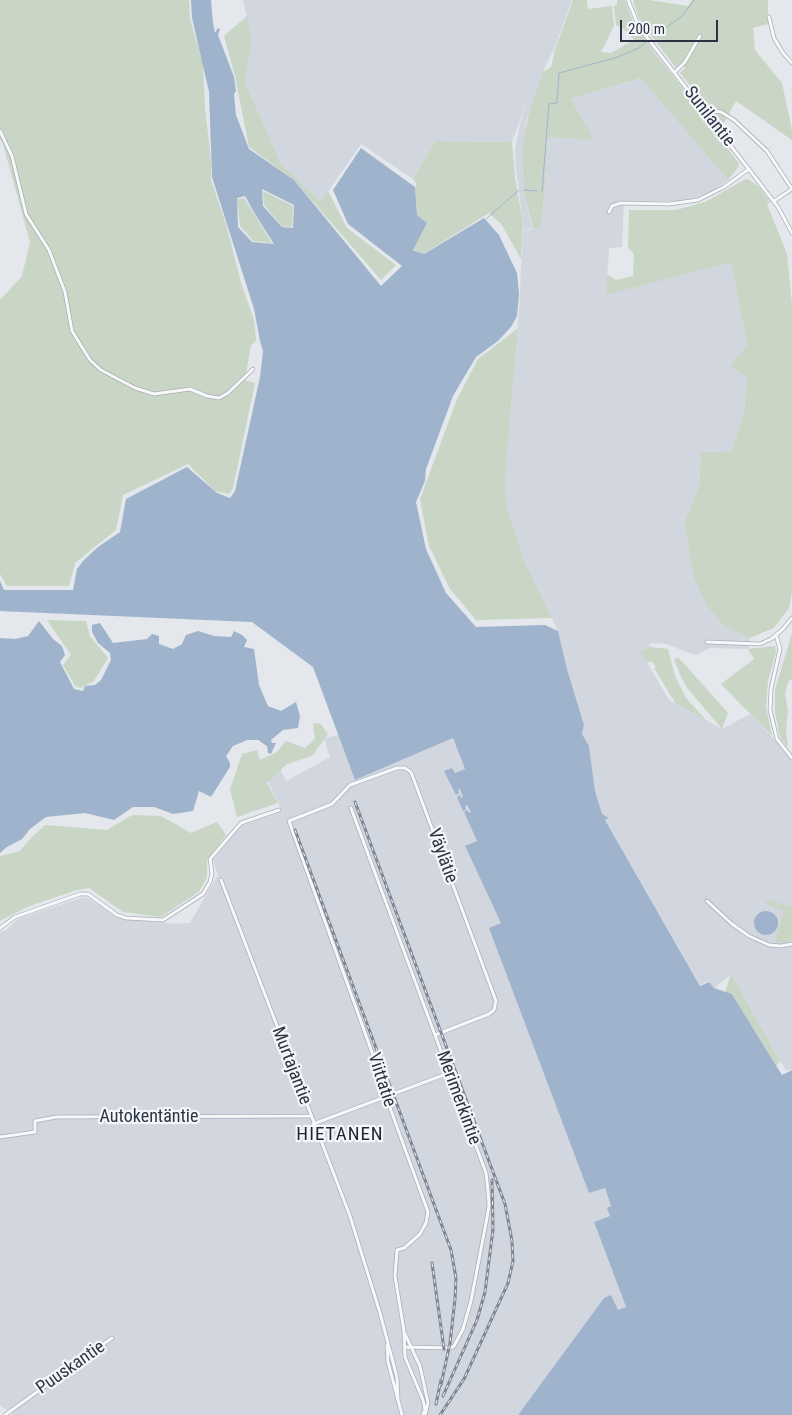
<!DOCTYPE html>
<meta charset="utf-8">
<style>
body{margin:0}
#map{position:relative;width:792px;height:1415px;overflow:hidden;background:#e4e7ec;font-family:"Roboto Condensed",sans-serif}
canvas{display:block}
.scale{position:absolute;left:620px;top:20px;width:98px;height:22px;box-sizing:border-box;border:2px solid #2b3445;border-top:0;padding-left:6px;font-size:15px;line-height:18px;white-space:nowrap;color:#2b3445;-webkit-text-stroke:4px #f4f6f9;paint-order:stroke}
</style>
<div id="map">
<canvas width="792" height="1415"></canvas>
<div class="scale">200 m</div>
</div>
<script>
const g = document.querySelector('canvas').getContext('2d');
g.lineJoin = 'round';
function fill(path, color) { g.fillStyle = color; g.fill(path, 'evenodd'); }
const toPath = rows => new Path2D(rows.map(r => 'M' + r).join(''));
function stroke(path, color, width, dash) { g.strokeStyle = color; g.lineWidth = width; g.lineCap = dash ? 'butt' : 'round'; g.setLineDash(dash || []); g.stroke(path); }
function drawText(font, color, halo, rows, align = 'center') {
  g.font = font + ' "Roboto Condensed",sans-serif'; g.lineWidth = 4.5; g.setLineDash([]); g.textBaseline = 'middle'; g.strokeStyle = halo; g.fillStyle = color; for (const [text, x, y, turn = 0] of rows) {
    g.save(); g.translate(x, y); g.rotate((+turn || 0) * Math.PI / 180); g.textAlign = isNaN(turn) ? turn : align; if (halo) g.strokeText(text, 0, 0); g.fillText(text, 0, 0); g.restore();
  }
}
fill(toPath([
 [243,0,572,0,554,49,546,65,526,121,522,169,524,192,532,228,524,231,516,169,515,148,520,124,530,93,512,142,435,141,413,179,361,144,321,202,281,164,245,82,252,40],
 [642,78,728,180,714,190,698,197,684,201,624,201,622,247,609,248,606,295,731,261,747,345,747,377,744,412,732,451,701,452,699,487,684,522,693,576,707,605,724,626,750,638,748,649,711,648,695,655,666,644,649,643,650,647,641,652,669,700,722,729,750,714,792,758,792,1069,786,1071,731,975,714,988,708,981,700,985,605,820,609,818,602,815,595,791,589,746,582,734,584,725,567,669,558,631,524,560,506,503,505,479,518,328,523,232,542,226,548,137,593,139,571,99],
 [339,735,355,780,453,738,465,769,455,773,457,790,460,789,464,797,461,798,465,806,467,805,471,813,469,814,477,841,465,847,502,923,490,928,590,1193,605,1188,611,1207,610,1216,594,1222,626,1307,618,1311,604,1298,518,1415,13,1415,0,1405,0,932,6,930,18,919,83,897,91,900,118,918,176,924,190,923,218,875,213,860,241,826,282,812,262,768,274,756,286,781,330,757,324,738]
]), '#d2d6de');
fill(toPath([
 [0,0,189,0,190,19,203,64,205,108,211,160,211,180,226,224,242,286,254,320,256,341,251,345,245,380,255,383,233,488,229,494,215,491,188,464,123,495,116,530,75,563,69,586,7,586,0,574,0,300,22,276,30,242,3,144,0,139],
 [573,0,587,0,588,9,612,6,614,26,601,52,611,53,634,40,625,30,616,25,614,6,617,5,617,0,625,0,633,22,654,52,709,122,737,161,739,164,737,169,728,180,641,78,571,99,594,140,548,137,542,226,533,229,524,192,522,164,524,136,530,109,543,72,551,67,555,49],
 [633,0,649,0,688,6,692,0,768,0,768,24,753,28,755,50,782,83,792,130,792,140,736,101,722,126,680,73,685,68,682,62,676,68,639,19],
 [247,16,252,40,245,82,281,164,321,202,328,191,347,228,396,265,381,280,294,180,249,147,235,76,224,36],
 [435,141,512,142,515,177,523,224,521,259,502,225,489,213,423,254,413,249,427,223,417,215,415,187,417,185,413,179],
 [748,179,758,186,770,202,767,204,787,254,792,305,792,591,789,608,774,628,750,638,724,626,707,606,693,576,684,522,699,487,701,452,732,451,744,412,747,377,730,366,747,345,731,262,606,295,607,274,616,280,633,276,634,254,628,248,629,210,676,210,705,202,744,180],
 [263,191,293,206,292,227,282,226,264,205],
 [244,198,272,243,253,241,240,226,237,199],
 [518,328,505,479,506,503,524,560,552,618,476,620,450,589,429,546,420,499,457,399,478,359],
 [47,620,86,621,90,636,108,658,94,681,81,688,75,686,63,665,71,655],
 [792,633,792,679,788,682,785,693,788,711,786,730,788,747,781,739,779,733,775,711,775,690],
 [775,646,776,653,768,680,766,707,772,736,721,684,754,659,748,649],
 [650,647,668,649,675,676,686,698,706,720,676,704,654,668,656,667,652,661,647,663,641,652],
 [679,658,728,713,722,729,688,689,681,677,674,659],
 [313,723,321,724,328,734,312,756,287,764,267,783,278,803,237,817,230,789,242,754,257,750,260,760,277,752,286,741,305,748,315,739],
 [132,815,161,816,191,833,217,822,226,835,207,861,207,877,199,892,161,917,123,912,89,888,77,890,27,907,0,921,0,858,1,856,20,851,30,839,45,825,107,830],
 [768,899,788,906,792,906,792,940,786,942,775,942,784,911,765,903],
 [731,974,780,1061,777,1066,732,994,725,992]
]), '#c9d6c5');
fill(toPath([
 [191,0,211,0,213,23,215,33,218,28,220,29,218,35,234,77,236,91,234,94,236,115,249,149,294,180,381,286,402,266,348,224,333,190,361,148,415,187,417,215,427,223,413,250,424,254,484,218,499,235,517,273,519,293,517,316,511,327,498,341,476,357,453,396,426,469,425,481,416,502,426,549,446,593,476,627,545,625,558,631,567,669,584,725,582,734,589,746,595,791,602,814,609,818,605,820,700,986,709,982,714,988,732,994,782,1075,792,1070,792,1415,518,1415,604,1298,611,1295,618,1310,626,1307,594,1222,610,1216,607,1208,611,1206,605,1188,589,1193,489,928,501,923,465,846,477,841,464,812,467,810,469,813,471,812,467,805,465,806,466,809,463,811,457,797,460,795,461,798,463,797,460,789,458,790,459,793,456,795,444,771,452,768,455,773,465,769,453,738,355,780,313,667,252,622,0,611,0,581,4,590,73,590,77,569,84,560,98,547,120,532,126,499,187,467,217,493,230,498,235,491,260,377,263,351,260,341,254,309,212,177,209,92,192,18],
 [262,189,294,205,293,228,282,227,263,206],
 [245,196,255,214,274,244,252,242,238,227,237,198],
 [39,621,53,639,62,646,65,655,60,662,74,689,83,691,85,686,95,685,101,680,111,660,110,653,98,643,92,632,92,625,100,623,113,643,147,639,152,634,159,636,159,644,173,649,182,644,186,635,198,631,214,636,231,637,234,631,242,635,247,640,244,647,254,649,259,685,268,706,281,711,296,702,300,716,298,728,283,730,271,740,272,743,276,743,271,754,268,753,267,746,258,740,247,740,233,746,226,756,230,763,230,767,211,797,199,791,193,811,173,814,154,807,133,807,114,820,85,813,46,817,30,829,22,839,7,847,0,853,0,638,15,639,28,636],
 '754 923a12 12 0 1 1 24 0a12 12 0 1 1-24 0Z'
]), '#9fb4cc');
stroke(toPath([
 [653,37,682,16,694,0],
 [524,190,537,191],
 [542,192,549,104,557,103,559,73,615,58,639,48,646,42],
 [486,219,519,190]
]), '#9fb4cc', 1);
const minor = toPath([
 [628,0,639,27,778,207,792,233],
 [769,17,774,38,783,53,792,63],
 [674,73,685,62,700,36],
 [703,110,721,112,734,120,767,151,792,189],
 [0,131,12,156,26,214,49,250,65,292,72,331,90,360,101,370,135,388,154,394,190,389,207,396,219,398,228,393,253,369],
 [774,201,792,189],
 [609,212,612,206,621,203,669,204,698,200,724,187,749,169],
 [776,635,780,649,771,689,770,710,777,739,792,758],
 [707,642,760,644,771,639,782,630,792,618],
 [351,808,486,1173,488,1191,489,1206,486,1223,471,1301,463,1329,454,1346,451,1348,405,1347],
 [221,880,350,1216,380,1313,394,1366,397,1378,398,1399],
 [707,901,732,924,749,936,769,945,781,946,792,944],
 [0,928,15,917,80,894,88,894,117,915,126,918,163,920,203,894,210,882,212,873,210,859,241,823,279,810],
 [313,1124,449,1073],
 [0,1137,35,1132,35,1121,56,1117,310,1116],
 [405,1334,420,1366,428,1403,425,1415],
 [387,1345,388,1362,402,1415],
 [5,1415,112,1338],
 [423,1415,425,1409,423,1400,405,1357,404,1331,395,1276,397,1250,404,1248,420,1234,426,1223,428,1212,374,1064,374,1058,289,821,332,804,350,785,397,768,405,768,411,772,496,1001,494,1010,489,1014,435,1035]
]);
stroke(minor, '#a9aeb7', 4.5);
stroke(minor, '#f7f8fa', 3);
const rail = toPath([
 [355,802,505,1204,512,1241,513,1261,508,1283,464,1379,440,1415],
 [295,830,451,1250,456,1278,455,1299,450,1343,441,1385],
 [432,1263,444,1349],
 [443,1396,477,1320,485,1292,493,1229,492,1180],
 [436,1404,441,1380]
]);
stroke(rail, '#7d8696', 3);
stroke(rail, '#f4f6f9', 1, [4]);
drawText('18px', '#2b3445', '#f4f6f9', [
 ["Sunilantie",709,117,52],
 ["Väylätie",442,856,70],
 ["Murtajantie",291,1066,69],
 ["Viittatie",381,1080,72],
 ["Merimerkintie",458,1098,70],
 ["Autokentäntie",149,1117],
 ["Puuskantie",71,1368,-35]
]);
g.letterSpacing = '1px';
drawText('19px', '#1d2536', '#f4f6f9', [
 ["HIETANEN",340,1135]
]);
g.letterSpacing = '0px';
</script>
